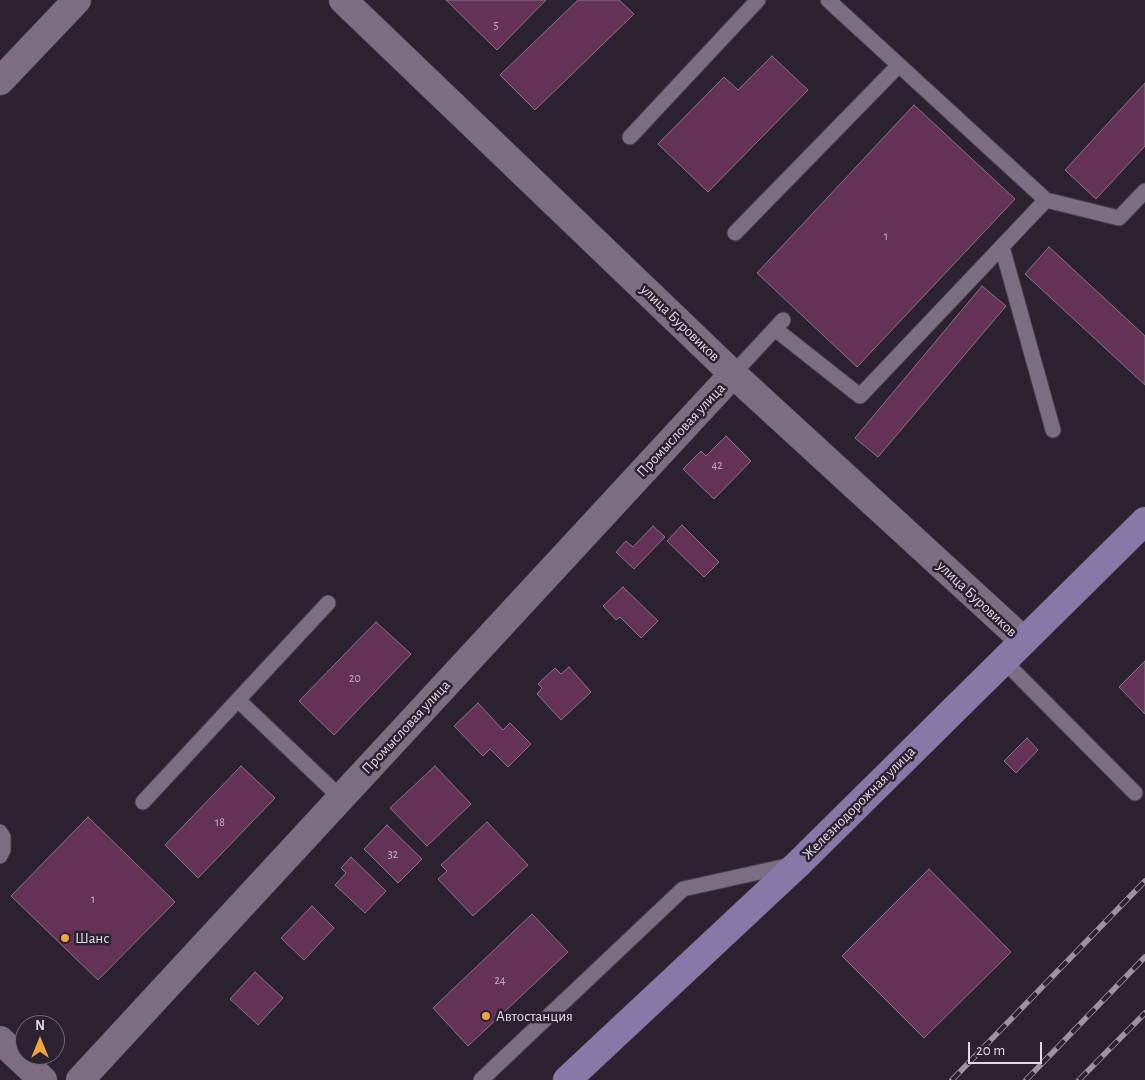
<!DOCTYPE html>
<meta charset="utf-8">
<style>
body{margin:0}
#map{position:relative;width:1145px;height:1080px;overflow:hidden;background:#2c2131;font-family:"Alegreya Sans",sans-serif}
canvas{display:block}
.north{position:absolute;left:15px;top:1015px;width:50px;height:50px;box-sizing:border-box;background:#2c2131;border:1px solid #746b79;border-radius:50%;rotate:0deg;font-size:14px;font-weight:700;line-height:20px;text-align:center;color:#e0d9e4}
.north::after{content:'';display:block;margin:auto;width:18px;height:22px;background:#efa73d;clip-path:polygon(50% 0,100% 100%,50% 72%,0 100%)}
.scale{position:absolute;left:968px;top:1042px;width:74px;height:22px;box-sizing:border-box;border:2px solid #e0d9e4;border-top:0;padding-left:6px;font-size:15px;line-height:18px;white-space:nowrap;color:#e0d9e4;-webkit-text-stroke:4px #2c2131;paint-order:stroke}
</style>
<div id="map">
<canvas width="1145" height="1080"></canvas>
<div class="north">N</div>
<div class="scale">20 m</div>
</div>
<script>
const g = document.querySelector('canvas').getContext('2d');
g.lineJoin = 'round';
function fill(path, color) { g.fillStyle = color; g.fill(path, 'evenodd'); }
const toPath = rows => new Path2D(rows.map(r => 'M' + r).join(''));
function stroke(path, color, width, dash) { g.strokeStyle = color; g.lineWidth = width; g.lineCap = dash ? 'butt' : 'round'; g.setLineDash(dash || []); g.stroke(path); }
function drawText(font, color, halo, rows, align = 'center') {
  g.font = font + ' "Alegreya Sans",sans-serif'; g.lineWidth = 5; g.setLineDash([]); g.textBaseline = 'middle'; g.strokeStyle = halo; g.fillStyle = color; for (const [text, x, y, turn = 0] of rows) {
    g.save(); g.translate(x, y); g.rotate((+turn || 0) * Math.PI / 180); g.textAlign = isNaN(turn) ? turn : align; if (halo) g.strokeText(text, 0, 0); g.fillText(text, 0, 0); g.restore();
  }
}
const building = toPath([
 [446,0,546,0,497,50,446,0],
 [578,0,619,0,634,14,535,110,500,75,578,0],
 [772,56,808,90,708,192,658,144,724,77,738,90,772,56],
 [1145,83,1145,146,1096,199,1065,170,1145,83],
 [914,105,1015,199,857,367,757,273,914,105],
 [1049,247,1145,336,1145,385,1025,274,1049,247],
 [982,286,1006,306,878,457,855,438,982,286],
 [726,436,751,461,714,499,683,469,701,451,706,456,726,436],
 [682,525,719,562,704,577,667,541,682,525],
 [653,526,665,537,634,569,616,552,626,541,633,547,653,526],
 [623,587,658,621,641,638,620,617,616,620,603,606,623,587],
 [376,622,411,654,334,735,299,701,376,622],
 [1145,661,1145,714,1119,687,1145,661],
 [569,667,591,692,561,720,537,694,542,688,538,684,555,668,561,674,569,667],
 [478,703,503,730,510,723,531,744,508,767,490,749,483,756,454,726,478,703],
 [1027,738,1038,750,1016,773,1004,761,1027,738],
 [241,766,275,798,198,878,165,845,241,766],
 [435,766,471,804,427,846,390,808,435,766],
 [88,817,175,902,98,980,11,896,88,817],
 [487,822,528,865,473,916,438,879,447,871,441,865,487,822],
 [387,825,422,859,398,883,364,849,387,825],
 [351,857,386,891,365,913,335,885,346,873,341,868,351,857],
 [929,869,1011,952,924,1038,842,956,929,869],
 [312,906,334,928,304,960,281,938,312,906],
 [532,914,568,952,468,1046,433,1008,532,914],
 [255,972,283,998,258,1025,230,999,255,972]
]);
fill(building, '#633256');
stroke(building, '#8a7482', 1);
const service = toPath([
 [630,137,758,0],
 [1046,200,1119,218,1145,191],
 [735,233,899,65],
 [1002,247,1053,430],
 [775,329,860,396,1046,200,828,0],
 [733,374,783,320],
 [1003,660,1135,793],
 [238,700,341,798],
 [143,802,328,603],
 [0,832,3,837,3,850,0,856],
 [481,1080,683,889,791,865]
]);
const minor = toPath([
 [343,0,733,374,1023,640],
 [0,81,77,0],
 [0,1040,43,1080],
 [80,1080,733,374]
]);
const primary = toPath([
 [567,1080,798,864,1145,521]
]);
stroke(service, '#453c4a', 17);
stroke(minor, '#453c4a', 29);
stroke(primary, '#453c4a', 29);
stroke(service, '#7c6e82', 15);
stroke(minor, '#7c6e82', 28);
stroke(primary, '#8679a8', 28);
const rail = toPath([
 [952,1080,1145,881],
 [1026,1080,1145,957],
 [1079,1080,1145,1013]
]);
stroke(rail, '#9b93a0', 5.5);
stroke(rail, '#2c2131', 4, [11]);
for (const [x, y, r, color] of [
 [65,938,5,"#efa73d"],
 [486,1016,5,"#efa73d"]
]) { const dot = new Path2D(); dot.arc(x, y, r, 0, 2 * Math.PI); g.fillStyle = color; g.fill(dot); stroke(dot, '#2c2131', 2); }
drawText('12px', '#c1afc0', null, [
 ["5",496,25],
 ["1",886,236],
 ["42",717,465],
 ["20",355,678],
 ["18",220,822],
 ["32",393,854],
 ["1",93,899],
 ["24",500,980]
]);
drawText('15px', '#e0d9e4', '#2c2131', [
 ["улица Буровиков",680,323,44],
 ["Промысловая улица",681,430,-47],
 ["улица Буровиков",977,599,43],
 ["Промысловая улица",406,727,-47],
 ["Железнодорожная улица",859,803,-45]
]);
drawText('15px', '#e0d9e4', '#2c2131', [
 ["Шанс",75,938],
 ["Автостанция",496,1016]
], 'left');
</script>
